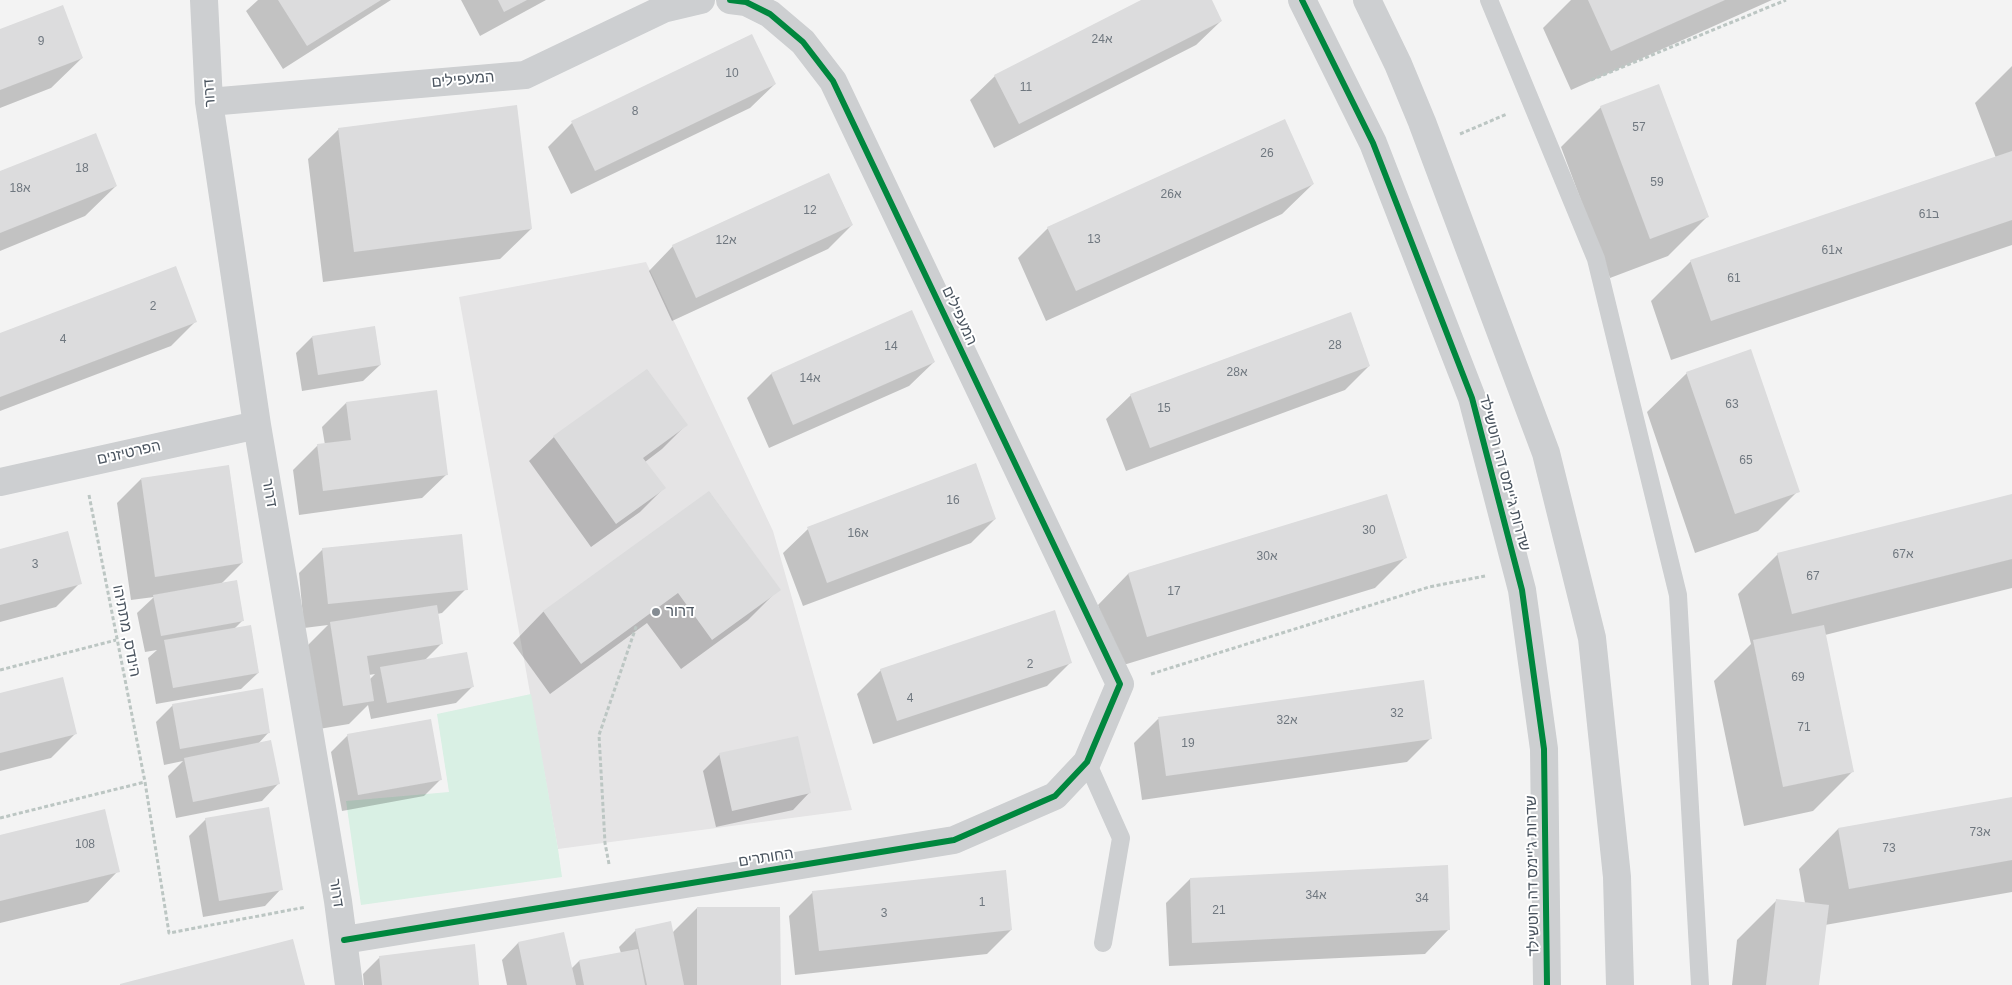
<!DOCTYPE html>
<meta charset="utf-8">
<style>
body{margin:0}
canvas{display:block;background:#f3f3f3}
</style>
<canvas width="2012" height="985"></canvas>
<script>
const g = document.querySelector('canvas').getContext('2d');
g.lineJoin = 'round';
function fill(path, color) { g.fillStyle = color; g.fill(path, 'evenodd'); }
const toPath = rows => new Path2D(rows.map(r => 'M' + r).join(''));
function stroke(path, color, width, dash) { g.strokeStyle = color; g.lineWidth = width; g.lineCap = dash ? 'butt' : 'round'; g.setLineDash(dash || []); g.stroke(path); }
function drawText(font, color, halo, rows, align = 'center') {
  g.font = font + ' Arial,Heebo,sans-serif'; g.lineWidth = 4; g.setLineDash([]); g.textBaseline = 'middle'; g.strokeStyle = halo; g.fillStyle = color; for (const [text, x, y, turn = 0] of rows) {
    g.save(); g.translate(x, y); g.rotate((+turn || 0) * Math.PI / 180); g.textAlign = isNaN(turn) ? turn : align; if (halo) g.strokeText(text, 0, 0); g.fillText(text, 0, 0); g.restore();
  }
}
fill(toPath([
 [646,262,773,531,852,810,558,849,459,297]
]), '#e5e4e5');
fill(toPath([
 [531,694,558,849,562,877,361,905,346,801,449,792,437,714]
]), '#d9f0e4');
fill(toPath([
 [258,0,391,0,283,69,246,11],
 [461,0,546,0,480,36],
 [1144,0,1210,0,1221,21,1196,45,994,148,970,100,995,76],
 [1571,0,1772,0,1571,90,1543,28],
 [0,30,82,58,51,88,0,108],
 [752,36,775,84,750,108,571,194,548,147,572,123],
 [2012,66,2012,245,1671,360,1651,301,1691,261,1996,158,1975,103],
 [1601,107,1708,216,1668,256,1610,278,1561,147],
 [339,129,531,229,500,259,323,282,308,159],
 [0,173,116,186,85,216,0,251],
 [1313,184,1282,214,1046,321,1018,258,1048,228],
 [852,225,828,249,672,321,649,271,673,246],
 [911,312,934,362,909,386,769,448,747,398,771,374],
 [195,322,171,346,0,411,0,335],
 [312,337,380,365,363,381,302,391,296,353],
 [1369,366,1345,390,1126,471,1106,419,1131,395],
 [647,370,686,425,662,449,645,462,664,488,640,512,591,547,529,461,554,437],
 [1687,373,1798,491,1758,531,1695,553,1647,412],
 [346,403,447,474,422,498,299,515,293,470,318,445,325,445,322,427],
 [975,465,995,519,971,543,803,606,783,553,808,529],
 [141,479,242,563,221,584,243,620,233,630,258,673,241,689,156,704,148,658,157,650,145,652,137,613,154,597,131,600,117,503],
 [709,492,779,589,748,620,681,669,647,623,550,694,513,643,543,612],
 [2012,495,2012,588,1825,635,1853,771,1813,811,1744,826,1714,681,1751,644,1738,594,1778,554],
 [323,549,466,589,442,613,437,614,442,643,424,661,472,687,456,703,371,719,368,705,349,724,319,729,306,647,328,625,304,628,299,573],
 [375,674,369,680,369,675],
 [0,550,80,583,56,607,0,622],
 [1406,557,1375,588,1117,667,1098,605,1128,574],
 [1071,662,1047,686,873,744,857,694,881,670],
 [1423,682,1431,738,1407,762,1142,800,1134,743,1158,719],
 [0,694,75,734,51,758,0,771],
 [173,705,269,732,257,745,278,784,262,801,176,818,168,776,183,761,164,765,156,722],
 [348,735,440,780,424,796,342,811,331,752],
 [720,754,809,793,793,810,716,827,703,771],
 [2012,799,2012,892,1825,925,1818,985,1732,985,1737,940,1777,900,1805,903,1799,869,1838,829],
 [206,819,281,889,265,906,203,917,189,836],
 [0,836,118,871,88,902,0,923],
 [1190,879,1449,929,1425,954,1169,966,1166,903],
 [813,892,1011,930,987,954,795,975,789,916],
 [697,908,779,985,507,985,502,960,518,943,563,933,571,969,579,961,621,953,619,947,636,930,672,933],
 [380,957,478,985,364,985,363,974]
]), '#0003');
fill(toPath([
 [278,0,381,0,307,46],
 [498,0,527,0,504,12],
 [1141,0,1212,0,1222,21,1019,124,994,75],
 [1588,0,1725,0,1611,51],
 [63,5,83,58,0,90,0,29],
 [752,34,776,84,595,171,571,121],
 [1659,84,1709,217,1650,239,1600,106],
 [517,105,532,229,354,252,338,128],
 [1285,119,1314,184,1076,291,1047,227],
 [96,133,117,186,0,233,0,171],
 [2012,151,2012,220,1711,321,1690,260],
 [829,173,853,225,696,298,672,245],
 [176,266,197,322,0,397,0,333],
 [912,310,935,362,793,425,771,373],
 [1351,312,1370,366,1150,448,1130,394],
 [375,326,381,365,318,375,312,336],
 [1751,349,1800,492,1735,514,1686,372],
 [647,369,688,425,643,458,666,488,616,524,553,436],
 [437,390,448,475,323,491,317,444,351,440,346,402],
 [976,463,996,519,827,583,807,527],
 [229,465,243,563,155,577,141,478],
 [709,491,781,590,712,640,678,593,581,664,543,611],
 [1387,494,1407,558,1147,637,1128,573],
 [2012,494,2012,559,1792,614,1777,553],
 [68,531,82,584,0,605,0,549],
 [462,534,468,590,328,604,322,548],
 [237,580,244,621,161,636,153,595],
 [437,605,443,644,367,656,374,701,343,706,330,622],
 [1055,610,1072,663,897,721,880,669],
 [251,625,259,673,173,688,164,640],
 [1824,625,1854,772,1783,787,1753,640],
 [467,652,474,687,387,703,380,667],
 [63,677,77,734,0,753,0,693],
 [1424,680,1432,739,1166,776,1158,717],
 [263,688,270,733,180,749,172,704],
 [431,719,442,780,358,795,347,734],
 [798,736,811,793,732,811,719,753],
 [271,740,280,784,193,802,184,758],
 [2012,797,2012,860,1849,889,1838,828],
 [269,807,283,890,219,901,205,818],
 [105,809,120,872,0,901,0,835],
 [1448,865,1450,930,1192,943,1190,878],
 [1006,870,1012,930,819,951,812,891],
 [1776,899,1829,905,1819,985,1766,985],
 [697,907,780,907,781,985,697,985],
 [671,921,684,985,647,985,635,929],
 [564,932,576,985,527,985,518,942],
 [293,939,305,985,120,985,120,984],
 [475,944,479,985,382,985,379,956],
 [638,949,645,985,584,985,579,960]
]), '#dcdcdd');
stroke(toPath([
 [1591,80,1786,0],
 [1460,134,1507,114],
 [89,495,145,782,169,933,306,907],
 [0,670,116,640],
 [1151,674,1429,587,1485,576],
 [0,818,145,782],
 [609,864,605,843,599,735,637,624]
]), '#bcc6c3', 3, [4, 2.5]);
stroke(toPath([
 [1489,0,1596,259,1678,595,1700,985],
 [1087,762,1121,838,1103,943]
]), '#cdcfd1', 18);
stroke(toPath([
 [204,0,209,102,257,425,338,901,349,985],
 [209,102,525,75,663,9,701,0],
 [0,482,257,425],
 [344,940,954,840,1055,796,1087,762,1120,684,833,81,803,42,770,14,746,2,730,0]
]), '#cdcfd1', 28);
stroke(toPath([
 [1302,0,1373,143,1472,398,1522,590,1544,749,1547,985],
 [1367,0,1398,64,1422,122,1546,453,1592,638,1617,877,1620,985]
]), '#cdcfd1', 28);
stroke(toPath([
 [1302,0,1373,143,1472,398,1522,590,1544,749,1547,985],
 [344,940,954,840,1055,796,1087,762,1120,684,833,81,803,42,770,14,746,2,730,0]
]), '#00873e', 6);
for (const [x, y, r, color] of [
 [656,612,5,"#858c93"]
]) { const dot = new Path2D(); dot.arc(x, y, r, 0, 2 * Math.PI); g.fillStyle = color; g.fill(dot); stroke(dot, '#fff', 2); }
drawText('12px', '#6f777f', null, [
 ["24א",1102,40],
 ["9",41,42],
 ["10",732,74],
 ["11",1026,88],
 ["8",635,112],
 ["57",1639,128],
 ["26",1267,154],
 ["18",82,169],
 ["59",1657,183],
 ["18א",20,189],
 ["26א",1171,195],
 ["12",810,211],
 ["61ב",1929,215],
 ["13",1094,240],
 ["12א",726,241],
 ["61א",1832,251],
 ["61",1734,279],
 ["2",153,307],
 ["4",63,340],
 ["28",1335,346],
 ["14",891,347],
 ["28א",1237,373],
 ["14א",810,379],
 ["63",1732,405],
 ["15",1164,409],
 ["65",1746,461],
 ["16",953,501],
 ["30",1369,531],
 ["16א",858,534],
 ["67א",1903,555],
 ["30א",1267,557],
 ["3",35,565],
 ["67",1813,577],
 ["17",1174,592],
 ["2",1030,665],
 ["69",1798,678],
 ["4",910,699],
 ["32",1397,714],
 ["32א",1287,721],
 ["71",1804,728],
 ["19",1188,744],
 ["73א",1980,833],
 ["108",85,845],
 ["73",1889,849],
 ["34א",1316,896],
 ["34",1422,899],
 ["1",982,903],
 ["21",1219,911],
 ["3",884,914]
]);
drawText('15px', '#4a545f', '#fff', [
 ["המעפילים",463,80,-5],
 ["דרור",210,93,-94],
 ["המעפילים",959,316,65],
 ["הפרטיזנים",129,453,-13],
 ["שדרות ג'יימס דה רוטשילד",1504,473,75],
 ["דרור",269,493,80],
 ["הינדס, מתתיהו",126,631,79],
 ["החותרים",766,858,-9],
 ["שדרות ג'יימס דה רוטשילד",1533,876,-91],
 ["דרור",336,893,81]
]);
drawText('15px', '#4a545f', '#fff', [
 ["דרור",666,612]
], 'left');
</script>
